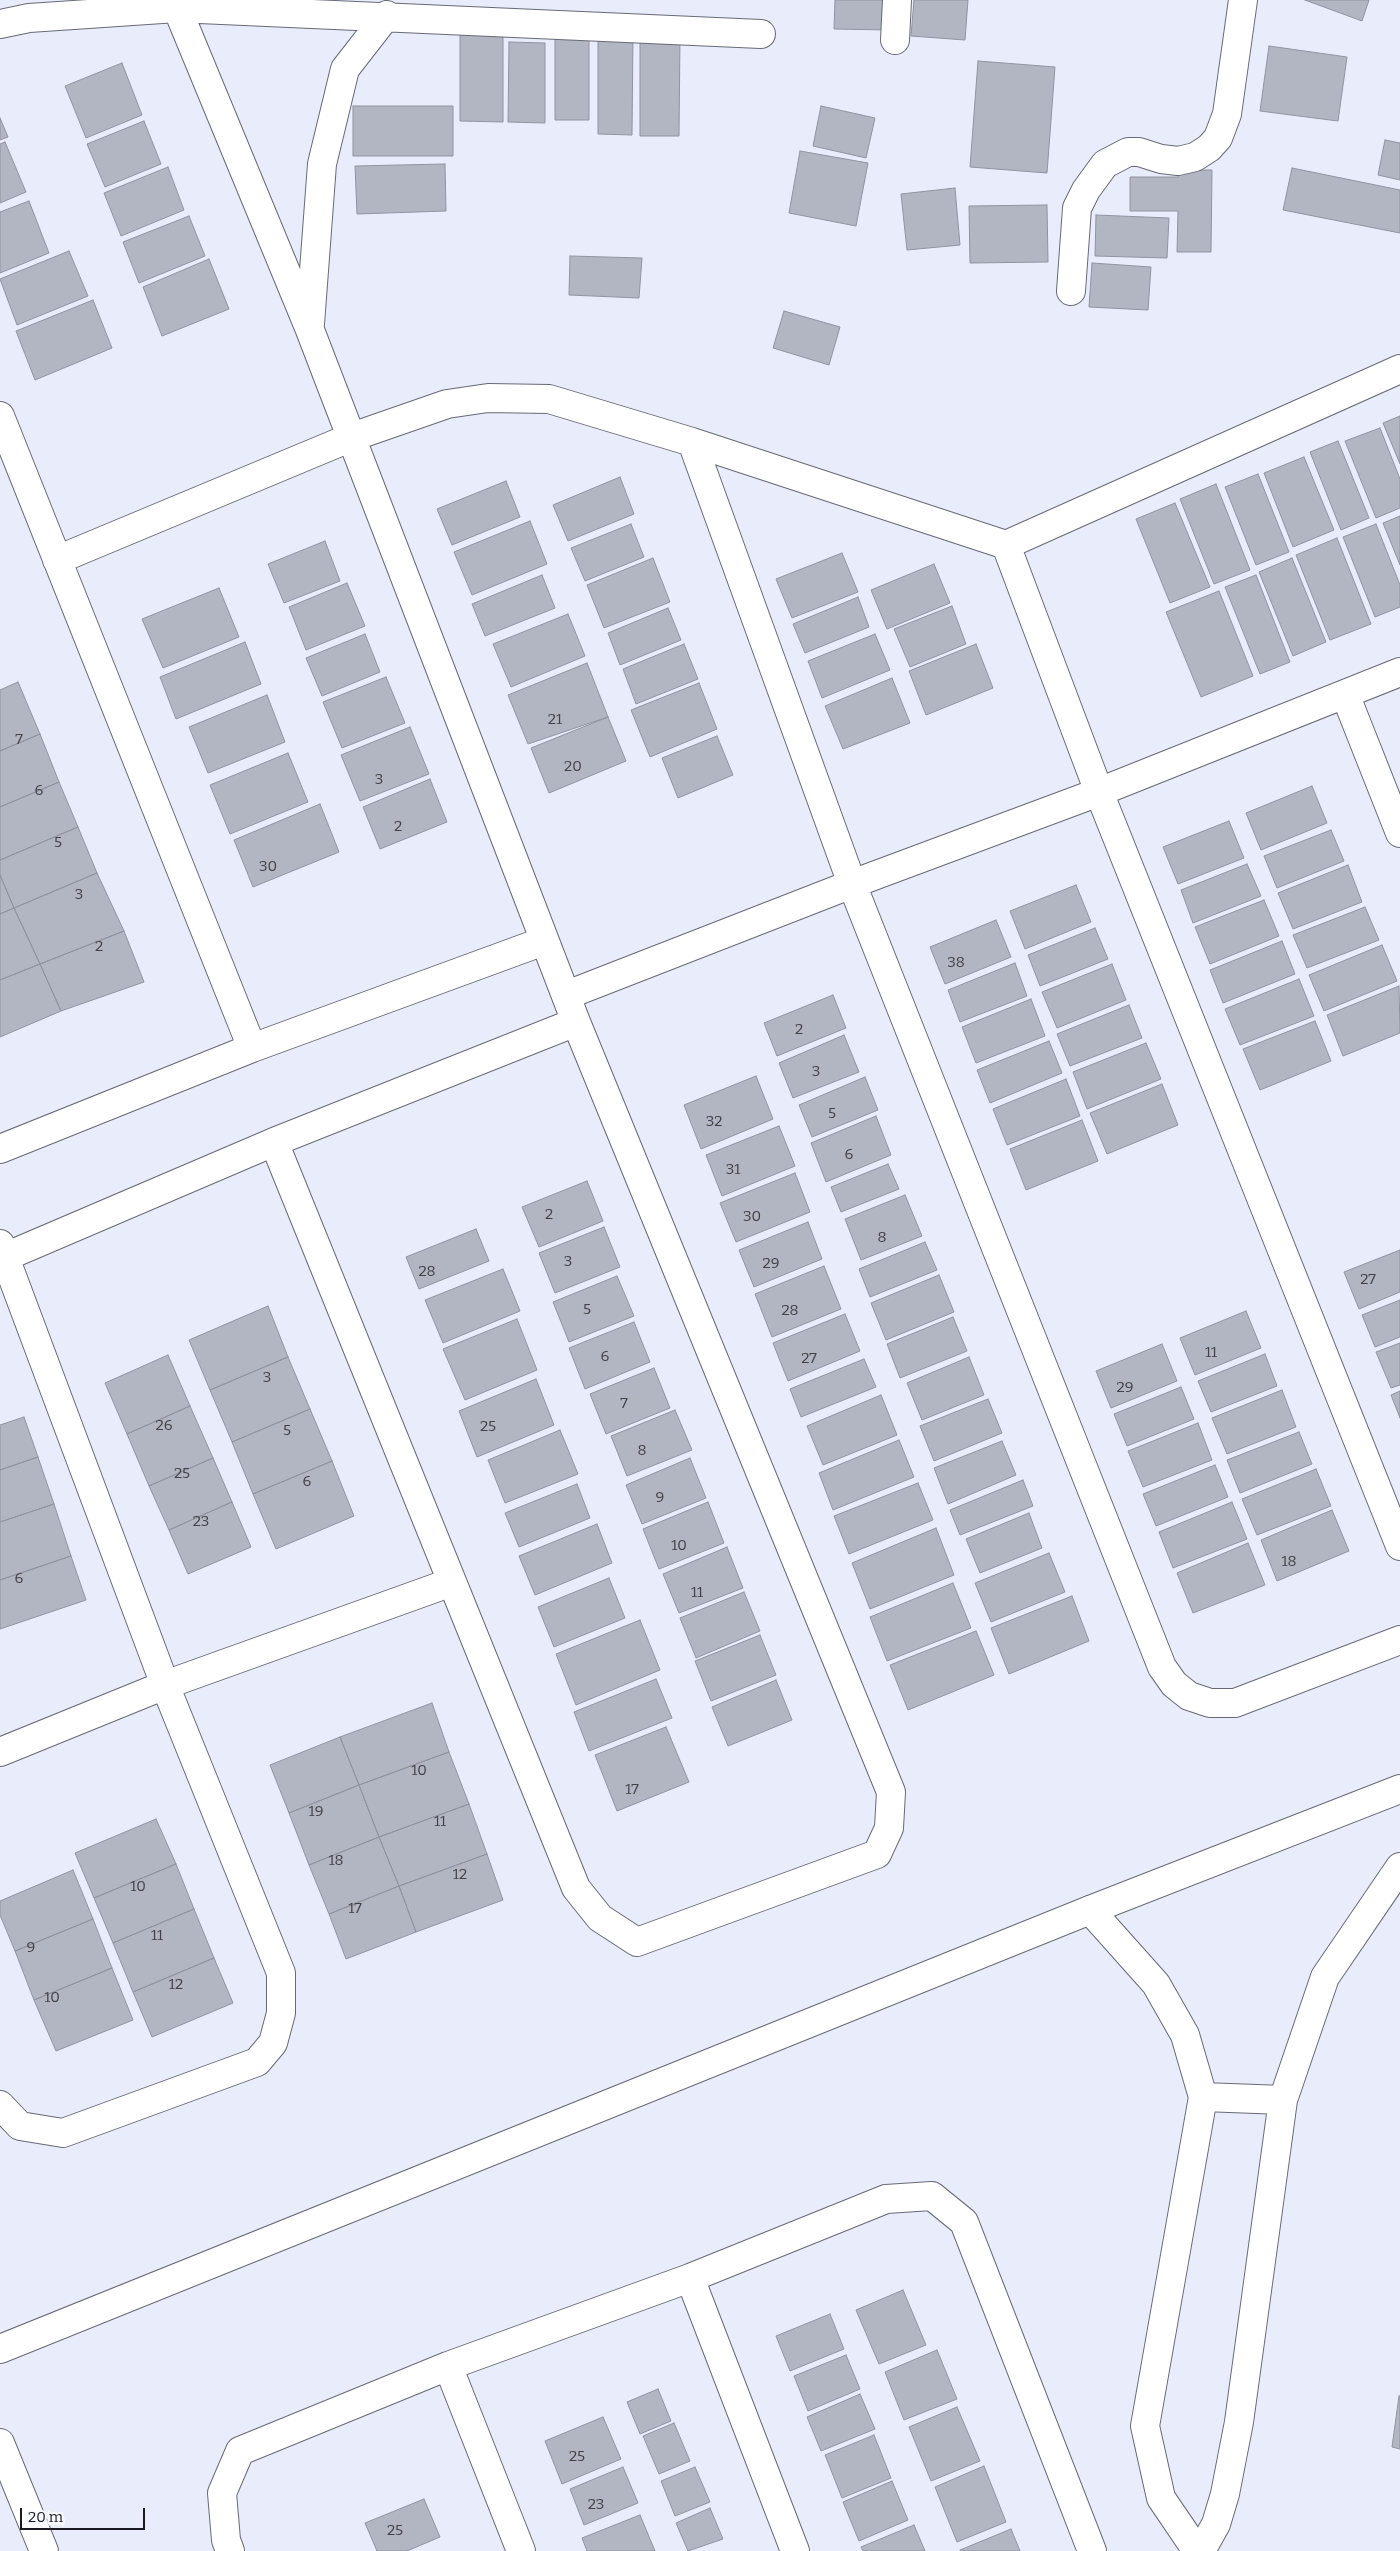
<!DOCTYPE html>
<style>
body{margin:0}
#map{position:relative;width:1400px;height:2551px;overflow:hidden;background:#e9ecfa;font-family:Bitter,serif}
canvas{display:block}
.scale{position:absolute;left:20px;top:2508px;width:125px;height:22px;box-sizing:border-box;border:2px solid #1a1b20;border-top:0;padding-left:6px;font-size:15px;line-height:18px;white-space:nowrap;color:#1a1b20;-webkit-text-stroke:4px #f9fafd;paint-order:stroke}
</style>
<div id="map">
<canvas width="1400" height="2551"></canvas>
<div class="scale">20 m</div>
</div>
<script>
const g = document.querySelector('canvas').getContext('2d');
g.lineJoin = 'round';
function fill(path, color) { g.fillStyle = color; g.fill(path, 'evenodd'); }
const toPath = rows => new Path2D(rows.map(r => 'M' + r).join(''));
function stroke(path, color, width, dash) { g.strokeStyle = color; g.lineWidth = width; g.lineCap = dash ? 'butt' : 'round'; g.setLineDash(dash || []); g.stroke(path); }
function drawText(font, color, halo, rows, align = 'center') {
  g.font = font + ' Bitter,serif'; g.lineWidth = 4.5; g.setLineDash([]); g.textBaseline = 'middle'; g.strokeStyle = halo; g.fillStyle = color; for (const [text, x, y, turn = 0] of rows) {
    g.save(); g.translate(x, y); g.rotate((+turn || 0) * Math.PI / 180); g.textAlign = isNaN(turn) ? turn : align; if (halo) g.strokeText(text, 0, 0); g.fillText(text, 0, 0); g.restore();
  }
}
const building = toPath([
 [835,0,890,0,889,30,834,29,835,0],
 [914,0,968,0,965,40,911,36,914,0],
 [1305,0,1369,0,1362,21,1305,0],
 [460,29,503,29,503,122,460,121,460,29],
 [598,33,633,33,632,135,598,134,598,33],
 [640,35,680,35,679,136,640,136,640,35],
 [555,37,589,37,589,120,555,120,555,37],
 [509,42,545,43,545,123,508,122,509,42],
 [1269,46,1347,57,1338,121,1260,111,1269,46],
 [978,61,1055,67,1047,173,970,167,978,61],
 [122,63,142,115,86,138,65,86,122,63],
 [353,106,453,106,453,156,353,156,353,106],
 [821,106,875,118,866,158,813,146,821,106],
 [0,118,8,137,0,140,0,118],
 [144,121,161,164,105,187,87,144,144,121],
 [1385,140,1400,143,1400,180,1378,175,1385,140],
 [5,142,26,192,0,203,0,144,5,142],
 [800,151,868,163,856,226,789,213,800,151],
 [445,164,446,211,357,214,355,166,445,164],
 [168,167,184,210,121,236,104,193,168,167],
 [1292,168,1400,190,1400,233,1283,210,1292,168],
 [1178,170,1212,170,1211,252,1177,252,1178,211,1130,211,1130,177,1178,177,1178,170],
 [955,188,960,245,907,250,901,194,955,188],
 [29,201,49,253,0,273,0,212,29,201],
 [1047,205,1048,262,970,263,969,206,1047,205],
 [1096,215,1169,218,1167,258,1095,256,1096,215],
 [189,216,205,256,139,283,123,242,189,216],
 [69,251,88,296,17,325,0,279,69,251],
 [570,256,642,258,639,298,569,295,570,256],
 [209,259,229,309,162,336,143,287,209,259],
 [1092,263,1151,267,1148,310,1089,307,1092,263],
 [93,300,112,348,35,380,16,331,93,300],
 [784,311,840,327,829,365,773,348,784,311],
 [1400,416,1400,464,1383,423,1400,416],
 [1380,428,1400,479,1400,508,1376,518,1345,441,1380,428],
 [1338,441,1369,518,1341,530,1310,452,1338,441],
 [1304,457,1334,530,1293,547,1264,473,1304,457],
 [1258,474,1289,552,1256,565,1225,487,1258,474],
 [620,477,634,514,568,541,553,505,620,477],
 [506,481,520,517,452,545,437,509,506,481],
 [1216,484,1250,570,1214,584,1180,499,1216,484],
 [1175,503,1210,587,1170,603,1136,519,1175,503],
 [1400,516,1400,565,1383,523,1400,516],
 [530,521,547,564,472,595,454,552,530,521],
 [631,524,644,557,585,581,571,548,631,524],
 [1376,524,1400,585,1400,607,1375,617,1343,537,1376,524],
 [1337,538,1371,624,1330,640,1296,555,1337,538],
 [325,541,340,581,284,603,268,564,325,541],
 [842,553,858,592,792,618,776,579,842,553],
 [653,558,670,602,604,628,587,585,653,558],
 [1292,558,1326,642,1293,656,1259,572,1292,558],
 [934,564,950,603,887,629,871,590,934,564],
 [542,575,555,608,485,636,472,604,542,575],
 [1256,575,1290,662,1260,674,1225,587,1256,575],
 [347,583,365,626,306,650,289,607,347,583],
 [219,588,239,637,163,668,142,619,219,588],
 [1219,591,1253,676,1201,697,1166,612,1219,591],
 [858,597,869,627,805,653,793,624,858,597],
 [952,606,966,644,910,667,894,629,952,606],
 [668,608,681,640,620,665,608,633,668,608],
 [568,614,585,656,511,687,493,644,568,614],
 [365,634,380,672,322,696,306,658,365,634],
 [875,634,890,670,822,698,808,661,875,634],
 [245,642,261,684,176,719,160,677,245,642],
 [684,644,698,679,636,704,623,669,684,644],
 [976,644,993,688,926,715,909,671,976,644],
 [587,663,608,717,528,744,508,695,587,663],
 [386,677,405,723,342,748,323,702,386,677],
 [892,678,910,723,843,749,825,706,892,678],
 [18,682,40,734,0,751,0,690,18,682],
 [699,683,717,729,650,757,631,710,699,683],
 [267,695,285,742,208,773,189,727,267,695],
 [608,717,626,761,549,793,531,748,608,717],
 [410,727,429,774,360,801,341,755,410,727],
 [40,734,59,782,0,807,0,751,40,734],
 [717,736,733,775,678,798,662,758,717,736],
 [288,753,308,802,230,834,210,785,288,753],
 [430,779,447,822,380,849,363,807,430,779],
 [59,782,78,827,0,860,0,807,59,782],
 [1312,786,1327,823,1261,850,1246,813,1312,786],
 [320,804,339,852,253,887,234,840,320,804],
 [1229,821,1244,858,1178,884,1163,847,1229,821],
 [78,827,97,873,14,908,0,875,0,860,78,827],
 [1331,830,1344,861,1277,888,1264,856,1331,830],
 [1247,864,1261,896,1193,923,1181,890,1247,864],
 [1348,865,1362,902,1293,929,1278,893,1348,865],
 [97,873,124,931,40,964,14,908,97,873],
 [0,875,14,908,0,914,0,875],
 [1076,885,1091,922,1025,949,1010,911,1076,885],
 [1264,900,1279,936,1210,964,1195,927,1264,900],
 [1365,907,1379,940,1307,968,1293,935,1365,907],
 [14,908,40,964,0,980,0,914,14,908],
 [996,920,1011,957,945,984,930,947,996,920],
 [1095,928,1108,959,1040,986,1028,955,1095,928],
 [124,931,144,982,61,1011,40,964,124,931],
 [1282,941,1295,974,1223,1003,1210,970,1282,941],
 [1382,945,1397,981,1324,1011,1309,975,1382,945],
 [1015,963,1027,996,960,1022,948,990,1015,963],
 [40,964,61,1011,0,1037,0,980,40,964],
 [1112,964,1126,1000,1057,1028,1042,992,1112,964],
 [1299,979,1314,1016,1240,1045,1225,1009,1299,979],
 [1399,986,1400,1033,1343,1056,1327,1015,1399,986],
 [833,995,846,1028,777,1056,764,1023,833,995],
 [1031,999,1045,1036,976,1063,962,1027,1031,999],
 [1129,1005,1142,1038,1070,1066,1057,1034,1129,1005],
 [1315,1021,1331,1061,1260,1090,1243,1049,1315,1021],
 [844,1035,859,1072,793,1098,779,1063,844,1035],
 [1049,1041,1062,1073,990,1103,977,1070,1049,1041],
 [1146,1043,1161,1079,1087,1109,1073,1072,1146,1043],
 [756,1076,773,1119,701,1149,684,1105,756,1076],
 [865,1077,878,1110,812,1137,799,1105,865,1077],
 [1066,1079,1080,1116,1007,1145,993,1109,1066,1079],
 [1162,1084,1178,1125,1107,1154,1090,1113,1162,1084],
 [876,1116,891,1155,826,1182,811,1143,876,1116],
 [1082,1120,1098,1161,1026,1190,1010,1149,1082,1120],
 [779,1126,795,1166,722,1196,706,1155,779,1126],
 [888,1164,899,1189,841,1212,831,1187,888,1164],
 [795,1173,810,1212,736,1242,720,1203,795,1173],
 [587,1181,603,1221,539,1247,522,1207,587,1181],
 [905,1195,922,1236,861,1260,845,1219,905,1195],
 [808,1222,822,1259,754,1287,739,1250,808,1222],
 [604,1227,620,1267,555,1293,539,1253,604,1227],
 [476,1229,489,1261,419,1289,406,1257,476,1229],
 [925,1242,937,1270,870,1297,859,1269,925,1242],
 [1400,1250,1400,1292,1359,1309,1344,1272,1400,1250],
 [824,1266,841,1309,772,1337,755,1294,824,1266],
 [503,1269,520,1311,443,1343,425,1300,503,1269],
 [939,1275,954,1312,886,1340,871,1303,939,1275],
 [617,1276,634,1316,569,1342,553,1302,617,1276],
 [1400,1300,1400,1337,1375,1347,1362,1315,1400,1300],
 [268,1306,288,1357,210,1390,189,1340,268,1306],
 [1246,1311,1261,1348,1195,1375,1180,1338,1246,1311],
 [845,1314,860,1351,788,1381,773,1343,845,1314],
 [953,1317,967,1351,900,1378,887,1344,953,1317],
 [517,1319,537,1370,465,1400,443,1349,517,1319],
 [634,1322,650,1362,585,1389,569,1348,634,1322],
 [1400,1343,1400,1385,1391,1388,1376,1352,1400,1343],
 [1162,1344,1177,1381,1111,1408,1096,1371,1162,1344],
 [1265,1354,1277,1386,1211,1412,1198,1381,1265,1354],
 [168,1355,190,1406,127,1434,105,1383,168,1355],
 [288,1357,310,1409,232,1442,210,1390,288,1357],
 [969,1357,984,1395,922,1420,907,1383,969,1357],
 [864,1359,876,1387,801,1417,790,1389,864,1359],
 [654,1368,670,1408,606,1434,590,1394,654,1368],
 [536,1379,554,1425,477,1457,459,1411,536,1379],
 [1181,1387,1194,1419,1127,1446,1114,1414,1181,1387],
 [1282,1390,1296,1427,1227,1454,1212,1418,1282,1390],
 [1400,1391,1400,1418,1391,1395,1400,1391],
 [881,1395,897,1435,823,1465,807,1426,881,1395],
 [988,1399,1002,1433,934,1461,920,1426,988,1399],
 [190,1406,213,1458,149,1486,127,1434,190,1406],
 [310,1409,332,1461,253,1494,232,1442,310,1409],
 [675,1410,692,1450,627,1476,611,1436,675,1410],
 [24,1417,38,1457,0,1470,0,1425,24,1417],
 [1198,1423,1212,1460,1143,1487,1128,1451,1198,1423],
 [560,1430,578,1474,505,1503,488,1460,560,1430],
 [1299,1432,1312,1464,1240,1493,1227,1460,1299,1432],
 [899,1440,914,1477,833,1510,819,1473,899,1440],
 [1002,1441,1016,1475,948,1504,934,1468,1002,1441],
 [38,1457,54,1504,0,1522,0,1470,38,1457],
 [213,1458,232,1502,169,1530,149,1486,213,1458],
 [690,1458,706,1498,642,1524,626,1485,690,1458],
 [332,1461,354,1516,276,1549,253,1494,332,1461],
 [1215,1465,1228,1497,1156,1526,1143,1494,1215,1465],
 [1316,1469,1331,1506,1257,1535,1242,1499,1316,1469],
 [1023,1480,1033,1506,960,1535,950,1510,1023,1480],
 [918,1483,933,1520,849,1554,834,1516,918,1483],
 [577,1484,590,1518,519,1547,505,1513,577,1484],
 [232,1502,251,1547,188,1574,169,1530,232,1502],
 [708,1502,724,1543,659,1569,643,1529,708,1502],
 [1232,1502,1247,1539,1173,1568,1159,1532,1232,1502],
 [54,1504,71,1556,0,1580,0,1522,54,1504],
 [1332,1510,1349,1551,1277,1581,1261,1540,1332,1510],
 [1029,1513,1042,1548,980,1573,966,1539,1029,1513],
 [597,1524,612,1563,535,1595,519,1556,597,1524],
 [936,1528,954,1575,870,1609,852,1563,936,1528],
 [1248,1543,1265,1585,1193,1613,1177,1573,1248,1543],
 [727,1547,743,1588,679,1613,663,1574,727,1547],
 [1049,1553,1065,1592,991,1622,975,1583,1049,1553],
 [71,1556,86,1600,0,1629,0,1580,71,1556],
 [609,1578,625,1618,554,1647,538,1607,609,1578],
 [953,1583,971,1628,887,1661,870,1617,953,1583],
 [744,1592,760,1631,696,1658,680,1618,744,1592],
 [1072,1596,1089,1641,1009,1674,991,1628,1072,1596],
 [640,1620,660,1670,576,1705,556,1654,640,1620],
 [976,1631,994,1675,908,1710,890,1665,976,1631],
 [760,1635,776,1675,711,1701,695,1661,760,1635],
 [656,1679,672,1718,589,1751,574,1712,656,1679],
 [776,1680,792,1720,728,1746,712,1707,776,1680],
 [432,1703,449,1752,359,1785,340,1737,432,1703],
 [666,1727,689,1782,617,1811,595,1755,666,1727],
 [340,1737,359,1785,289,1813,270,1765,340,1737],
 [449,1752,469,1804,379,1837,359,1785,449,1752],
 [359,1785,379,1837,309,1865,289,1813,359,1785],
 [469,1804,487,1854,399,1886,379,1837,469,1804],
 [156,1819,176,1864,94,1898,75,1853,156,1819],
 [379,1837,399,1886,329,1914,309,1865,379,1837],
 [487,1854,503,1900,416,1932,399,1886,487,1854],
 [176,1864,194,1909,113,1943,94,1898,176,1864],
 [73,1870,93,1919,15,1951,0,1915,0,1901,73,1870],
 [399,1886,416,1932,346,1959,329,1914,399,1886],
 [194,1909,214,1958,133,1992,113,1943,194,1909],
 [93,1919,112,1968,34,2000,15,1951,93,1919],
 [214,1958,233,2003,152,2037,133,1992,214,1958],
 [112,1968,133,2020,56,2051,34,2000,112,1968],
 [903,2290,926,2345,879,2364,856,2310,903,2290],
 [830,2314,844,2349,790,2371,776,2336,830,2314],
 [937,2350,957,2399,904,2420,885,2372,937,2350],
 [846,2355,860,2389,808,2411,794,2376,846,2355],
 [658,2389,671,2421,640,2434,627,2402,658,2389],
 [860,2394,875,2429,821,2451,807,2417,860,2394],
 [1399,2396,1400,2396,1400,2449,1392,2447,1399,2396],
 [957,2407,980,2461,931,2481,909,2427,957,2407],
 [603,2417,621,2459,562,2484,545,2441,603,2417],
 [674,2423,690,2461,659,2474,643,2436,674,2423],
 [874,2435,891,2478,842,2498,825,2455,874,2435],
 [984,2466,1006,2522,957,2542,935,2487,984,2466],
 [623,2467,638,2503,584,2525,570,2489,623,2467],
 [695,2467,710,2502,675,2516,661,2481,695,2467],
 [892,2481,908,2520,859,2541,843,2502,892,2481],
 [424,2499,440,2537,407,2551,377,2551,365,2523,424,2499],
 [710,2508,723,2539,688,2551,676,2523,710,2508],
 [640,2515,655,2551,587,2551,582,2538,640,2515],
 [914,2525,925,2551,863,2551,861,2547,914,2525],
 [1011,2529,1020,2551,960,2551,960,2550,1011,2529]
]);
fill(building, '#b2b5c2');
stroke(building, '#9093a0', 1);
const minor = toPath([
 [177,8,310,330,576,1022,891,1792,889,1828,877,1854,637,1942,600,1918,576,1888,274,1142],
 [0,24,29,18,177,8,761,34],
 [895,40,897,0],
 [1071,291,1077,208,1086,190,1105,164,1128,152,1139,152,1161,159,1178,161,1195,157,1209,148,1218,138,1227,114,1243,0],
 [310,324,322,164,345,69,387,15],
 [1400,369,1006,545,1099,792,1400,1546],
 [0,416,252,1048],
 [692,442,852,884,1162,1667,1174,1684,1189,1696,1210,1703,1235,1703,1400,1640],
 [57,560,352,437,447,404,488,398,549,399,692,442,1006,545],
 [1345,694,1400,833],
 [567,995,852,884,1099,792,1400,672],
 [0,1149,252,1048,544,941],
 [0,1244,165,1685,281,1973,281,2013,273,2043,257,2062,63,2133,20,2126,0,2105],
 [5,1257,274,1142,576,1022],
 [0,1752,165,1685,452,1582],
 [1090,1910,1156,1984,1185,2035,1203,2097,1145,2426,1161,2498,1197,2551],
 [1203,2097,1283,2100],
 [690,2278,795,2551],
 [448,2366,521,2551],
 [230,2551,226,2540,222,2493,240,2451,448,2366,690,2278,886,2199,932,2196,964,2222,1092,2551],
 [1201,2551,1216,2524,1225,2494,1239,2422,1283,2100,1325,1977,1400,1867]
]);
const tertiary = toPath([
 [0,2349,1090,1910,1400,1789],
 [0,2443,44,2551]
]);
stroke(minor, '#676a76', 30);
stroke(tertiary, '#676a76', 30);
stroke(minor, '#fff', 28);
stroke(tertiary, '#fff', 28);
drawText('15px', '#404248', null, [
 ["21",555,720],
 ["7",19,740],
 ["20",573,767],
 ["3",379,780],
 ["6",39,791],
 ["2",398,827],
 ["5",58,843],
 ["30",268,867],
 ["3",79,895],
 ["2",99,947],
 ["38",956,963],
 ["2",799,1030],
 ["3",816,1072],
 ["5",832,1114],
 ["32",714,1122],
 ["6",849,1155],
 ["31",733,1170],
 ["2",549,1215],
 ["30",752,1217],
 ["8",882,1238],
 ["3",568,1262],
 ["29",771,1264],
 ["28",427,1272],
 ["27",1368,1280],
 ["5",587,1310],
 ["28",790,1311],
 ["11",1211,1353],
 ["6",605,1357],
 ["27",809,1359],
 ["3",267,1378],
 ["29",1125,1388],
 ["7",624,1404],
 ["26",164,1426],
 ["25",488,1427],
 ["5",287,1431],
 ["8",642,1451],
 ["25",182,1474],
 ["6",307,1482],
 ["9",660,1498],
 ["23",201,1522],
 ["10",679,1546],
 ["18",1289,1562],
 ["6",19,1579],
 ["11",697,1593],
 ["10",419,1771],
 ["17",632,1790],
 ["19",316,1812],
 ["11",440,1822],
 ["18",336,1861],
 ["12",460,1875],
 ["10",138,1887],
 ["17",355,1909],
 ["11",157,1936],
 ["9",31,1948],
 ["12",176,1985],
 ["10",52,1998],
 ["25",577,2457],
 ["23",596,2505],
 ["25",395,2531]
]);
</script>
